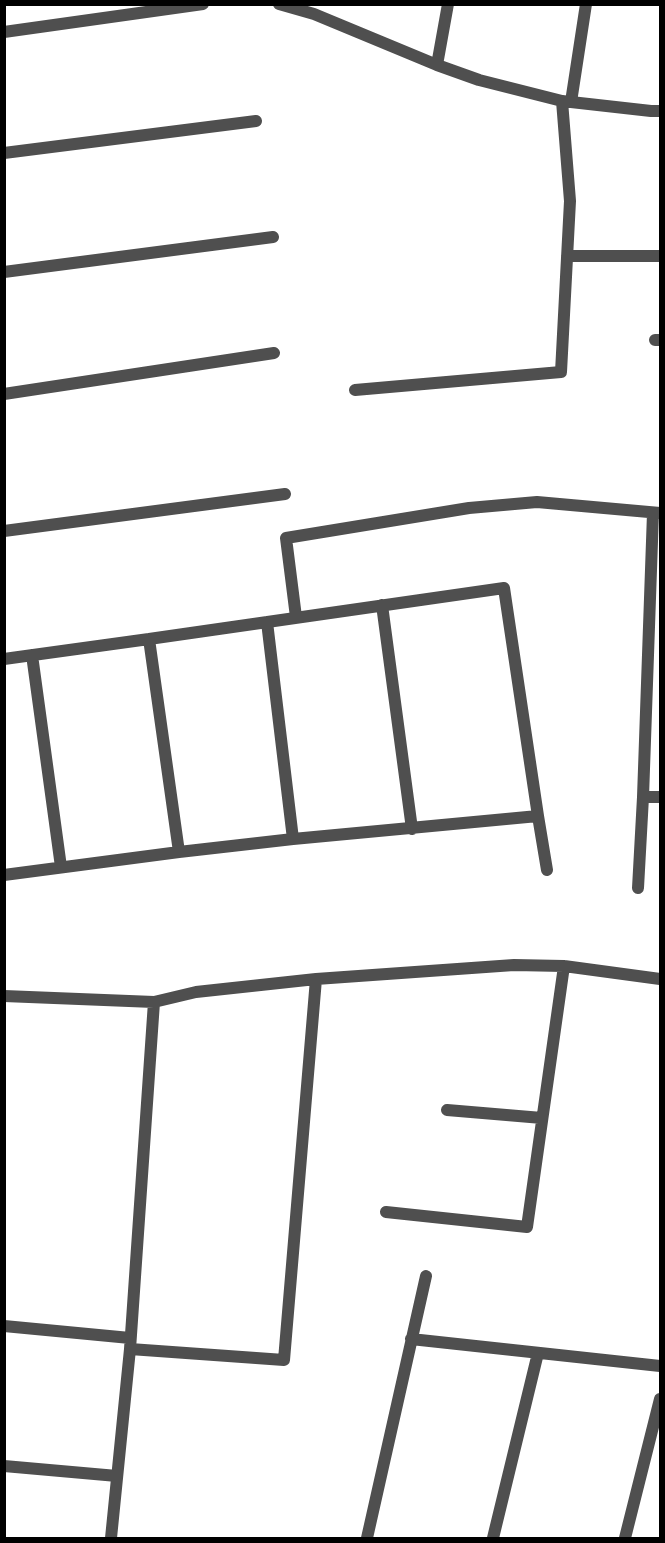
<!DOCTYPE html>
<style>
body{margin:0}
#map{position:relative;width:665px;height:1543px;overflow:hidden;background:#fff;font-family:Rubik,sans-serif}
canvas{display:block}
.frame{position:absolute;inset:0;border:6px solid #000;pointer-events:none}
</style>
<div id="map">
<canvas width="665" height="1543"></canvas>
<div class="frame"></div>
</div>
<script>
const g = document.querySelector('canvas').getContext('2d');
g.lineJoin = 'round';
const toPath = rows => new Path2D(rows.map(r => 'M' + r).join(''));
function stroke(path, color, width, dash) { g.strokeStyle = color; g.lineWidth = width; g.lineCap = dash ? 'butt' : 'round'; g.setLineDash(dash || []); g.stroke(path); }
stroke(toPath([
 [279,4,314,14,437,65,479,80,562,101,651,111,660,111],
 [4,32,203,4],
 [437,65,448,4],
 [571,102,586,4],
 [4,153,256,121],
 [567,256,660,256],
 [4,272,273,237],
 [655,340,660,340],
 [355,390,561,372,570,201,562,101],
 [4,394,274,353],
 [4,531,285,494],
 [382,605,412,829],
 [296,617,286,538,469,508,537,502,660,513],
 [267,622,293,839],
 [149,639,179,852],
 [32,655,61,867],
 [4,659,149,639,504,588,538,816,547,870],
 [643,797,653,513],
 [4,875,179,852,293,839,538,816],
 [638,888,643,797,660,797],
 [4,996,154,1002,196,992,316,979,514,965,564,966,660,979],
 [447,1110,542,1118],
 [386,1212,527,1227,564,966],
 [4,1326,130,1338],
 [411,1339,660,1366],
 [130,1349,284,1360,316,979],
 [4,1466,117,1476],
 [111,1538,130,1349,154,1002],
 [367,1538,426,1276],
 [493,1538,538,1353],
 [625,1538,660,1399]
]), '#4f4f4f', 12);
</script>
